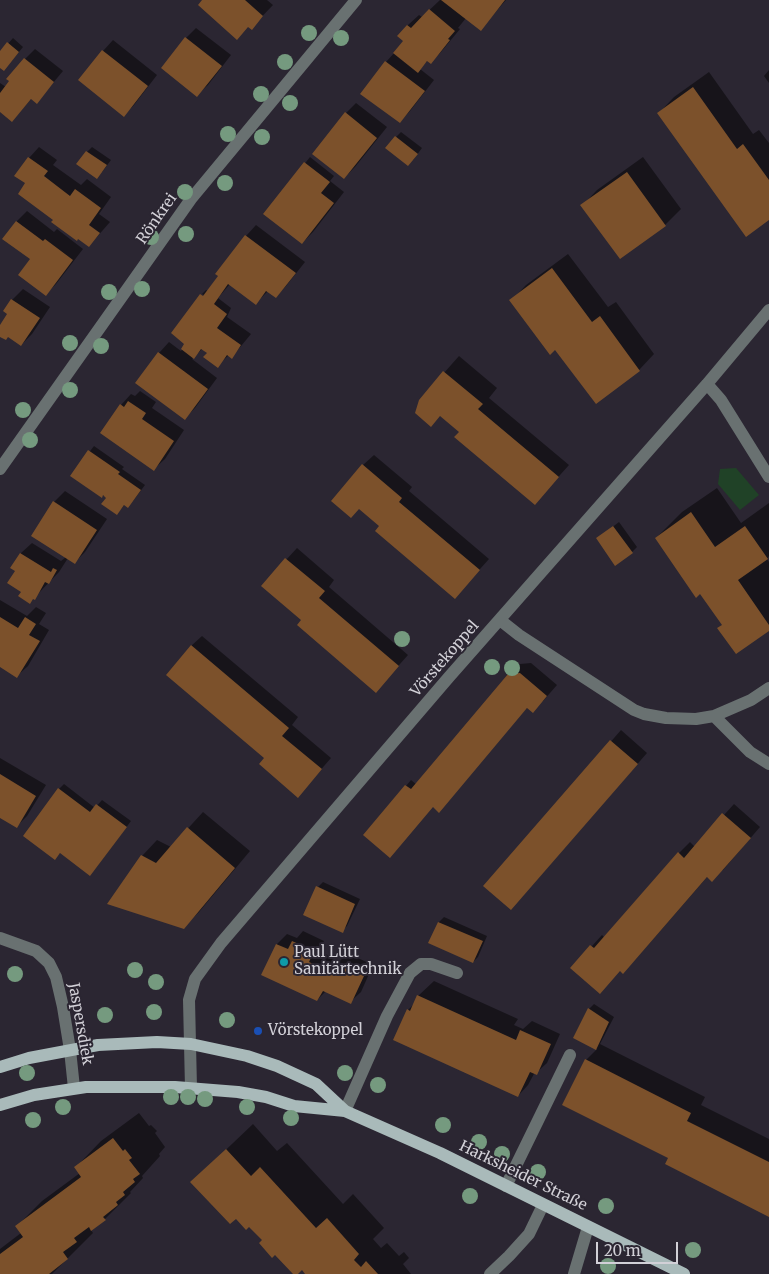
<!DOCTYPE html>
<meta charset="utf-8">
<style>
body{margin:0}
#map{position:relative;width:769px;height:1274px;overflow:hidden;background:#2b2632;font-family:Merriweather,serif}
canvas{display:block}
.scale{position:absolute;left:596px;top:1242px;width:82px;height:22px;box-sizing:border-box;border:2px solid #d2d0d7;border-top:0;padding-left:6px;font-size:15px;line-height:18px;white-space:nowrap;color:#d2d0d7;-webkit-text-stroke:4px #2b2632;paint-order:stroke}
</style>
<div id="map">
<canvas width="769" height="1274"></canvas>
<div class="scale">20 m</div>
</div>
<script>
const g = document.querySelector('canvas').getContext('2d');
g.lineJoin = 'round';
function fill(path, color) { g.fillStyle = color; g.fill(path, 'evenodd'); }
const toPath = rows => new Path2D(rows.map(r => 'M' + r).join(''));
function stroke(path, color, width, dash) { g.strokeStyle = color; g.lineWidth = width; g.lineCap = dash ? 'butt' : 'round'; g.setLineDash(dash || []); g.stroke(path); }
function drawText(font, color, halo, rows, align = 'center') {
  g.font = font + ' Merriweather,serif'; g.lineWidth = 4; g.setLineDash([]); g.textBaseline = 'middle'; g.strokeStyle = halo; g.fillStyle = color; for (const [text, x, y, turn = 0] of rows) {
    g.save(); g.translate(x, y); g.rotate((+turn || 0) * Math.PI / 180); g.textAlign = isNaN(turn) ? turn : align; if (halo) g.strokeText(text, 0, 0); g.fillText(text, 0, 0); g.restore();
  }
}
fill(toPath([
 [736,468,759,495,740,510,718,484,720,469]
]), '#204227');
fill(toPath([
 [204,0,267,0,273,5,251,28],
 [440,0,506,0,481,29,466,18,458,28,460,29,441,52,431,62,428,60,420,69,434,80,410,111,400,122,386,62,405,41,399,36,408,25,419,15,422,17],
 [196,28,231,55,208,85,197,95,186,38],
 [13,38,23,47,9,64,0,66,0,53],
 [113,40,157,75,134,105,124,115,80,80,103,51],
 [35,49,63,71,37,102,32,98,12,121,0,111,0,83,6,87,25,59],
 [769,70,769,83,764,76],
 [709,72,753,134,759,130,769,143,769,219,659,113,674,97],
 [356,103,387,127,355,167,344,178,346,113],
 [401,132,422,148,413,160,396,137],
 [39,147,57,160,53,165,81,185,87,179,111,197,99,214,110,222,89,246,54,219,27,183,29,158],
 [92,147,111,160,102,172,87,152],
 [310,157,334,176,330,181,344,192,313,232,302,243,265,214],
 [643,157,681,209,665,225,582,206,597,190],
 [27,211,54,232,57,229,83,249,56,284,46,294,16,222],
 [256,225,305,262,286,286,276,297,268,291,256,303,230,284,218,298,231,308,227,317,251,334,232,357,229,355,217,366,209,353,203,348,192,359,217,378,195,408,185,418,159,353,169,342,181,351,186,344,204,295,202,294,206,290,208,291,220,276,217,274,246,236],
 [568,254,608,307,616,302,654,354,639,370,511,301,526,285],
 [23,289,50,307,32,334,21,345,0,331,0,327,9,313,12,300],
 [459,356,497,388,489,398,569,465,535,503,464,428,420,400],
 [140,391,156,402,152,408,184,430,165,459,154,469,102,433,121,405,131,394,135,396],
 [94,446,124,467,122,469,145,485,133,501,125,504,117,514,108,498,71,476],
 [374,455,412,487,409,491,489,559,455,597,363,465],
 [717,488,741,523,769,503,769,556,767,559,769,562,769,629,723,625,701,592,656,538,682,512],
 [65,491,107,519,85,552,74,563,68,558,59,572,34,598,22,591,17,571,12,568,21,553,32,543,61,561,66,557,33,535,54,502],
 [619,522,637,547,632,552,597,539],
 [297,548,334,580,329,587,408,655,376,691,303,620,263,585],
 [0,600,27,616,36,607,46,613,39,624,49,630,28,666,17,676,0,666],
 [202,636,298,717,292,725,331,758,298,796,266,757,191,646],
 [531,663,557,685,543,701,528,707,433,806,390,856,365,835,411,780,417,785,509,675,520,664],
 [621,730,647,753,521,898,485,886],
 [0,758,46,785,27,816,17,826,0,816],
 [64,784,95,808,102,800,131,821,95,869,61,852,55,858,59,789],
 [734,804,760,827,723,870,708,876,634,961,621,970,572,968,602,935,605,938,679,853,690,842,695,847],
 [203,812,250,851,199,912,183,928,142,856,157,840,171,847],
 [323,882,360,899,347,926,342,931,318,887],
 [444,917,487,936,478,957,473,962,430,943,439,922],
 [303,931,324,941,319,951,340,961,347,953,373,965,361,992,350,1002,326,991,317,1000,263,974,277,944,287,934,297,938],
 [434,981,518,1019,514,1025,523,1029,532,1021,560,1034,547,1063,536,1073,535,1072,528,1085,518,1096,408,1010,415,1003,418,996],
 [594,1004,614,1017,600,1044,705,1097,701,1105,769,1139,769,1216,669,1158,586,1060,597,1049,574,1037,589,1009],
 [139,1113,149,1126,151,1125,157,1131,155,1133,165,1147,159,1154,160,1156,142,1176,143,1178,130,1192,131,1193,105,1219,91,1230,93,1233,52,1274,0,1274,0,1249,21,1233,17,1226,42,1201,80,1173,76,1167,101,1141],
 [253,1124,277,1151,287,1143,343,1204,353,1194,384,1228,373,1239,381,1248,387,1243,399,1256,404,1252,409,1258,403,1264,411,1274,307,1274,302,1269,294,1274,250,1225,236,1217,192,1182]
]), '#0007');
fill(toPath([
 [202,0,245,0,263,16,252,30,248,27,237,40,198,5],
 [441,0,505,0,481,31],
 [429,9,455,31,448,39,450,40,431,64,427,61,418,73,393,53,403,41,397,36,407,25,411,28],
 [185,37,222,66,197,97,161,68],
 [7,42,19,52,4,71,0,68,0,51],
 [102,50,148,86,124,117,78,80],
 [24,58,54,82,37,104,31,99,12,122,0,112,0,93,9,81,6,79],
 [385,61,425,91,400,123,360,94],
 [693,87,737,149,743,144,769,180,769,220,746,237,657,113],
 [345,112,377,138,344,179,312,154],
 [395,136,418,154,408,166,385,148],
 [86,151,107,165,97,179,76,164],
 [28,157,48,171,44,176,70,196,75,189,101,208,89,225,100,233,89,247,78,239,77,241,51,222,53,220,18,194,25,183,14,176],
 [304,162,330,182,321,193,334,203,302,244,263,214],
 [627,172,666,226,620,259,580,205],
 [16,221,43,241,45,239,73,260,46,296,18,275,30,259,2,239],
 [245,235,296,273,276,298,266,291,256,305,228,284,214,304,227,314,217,328,241,345,232,359,227,355,218,368,203,357,207,353,201,349,194,359,181,349,184,344,171,333,200,294,203,296,218,276,215,274],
 [552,268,592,322,600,316,640,371,596,404,555,350,550,355,509,300],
 [11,299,40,318,21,346,8,337,6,340,0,337,0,325,7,314,3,311],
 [158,352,208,389,185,420,135,383],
 [443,371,483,404,478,409,559,477,535,505,454,437,459,432,440,416,431,427,415,413,419,400],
 [128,401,146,413,142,419,174,441,154,471,100,433,120,404,124,407],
 [88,450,120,472,118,474,141,490,128,508,124,505,117,515,101,504,106,498,103,495,102,498,70,476],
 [362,464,402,498,399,502,480,570,455,599,375,531,379,526,359,509,351,518,331,501],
 [53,501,97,530,75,564,31,536],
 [691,512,715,547,745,526,768,559,738,580,769,625,769,631,736,654,717,628,722,625,700,594,696,598,655,538],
 [613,526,633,553,615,566,596,538],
 [20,553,51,572,53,568,57,570,49,584,45,582,35,600,33,599,30,604,18,596,21,592,7,583,15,571,10,568],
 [285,558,325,591,319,598,399,666,376,693,297,625,301,620,261,586],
 [0,617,18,628,25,617,36,624,29,635,40,641,17,678,0,667],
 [191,645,289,728,282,736,322,769,298,798,259,764,264,758,166,675],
 [520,673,547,696,533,713,527,708,439,813,433,807,390,858,363,835,405,785,411,789,508,674],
 [610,740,638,764,511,910,483,886],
 [0,774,36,796,17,828,0,818],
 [58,788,90,812,96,804,127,827,90,876,60,853,55,860,23,836],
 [722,813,751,838,712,882,707,877,623,974,620,971,600,994,570,968,590,945,594,948,678,852,684,858],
 [187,827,235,868,184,929,107,904,141,855,156,863],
 [316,886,355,904,343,933,303,915],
 [438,922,483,941,473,963,428,943],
 [292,941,314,951,309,962,331,972,336,963,364,976,351,1004,323,991,317,1001,261,975,276,944,288,949],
 [417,995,516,1040,520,1030,551,1044,537,1075,530,1072,518,1097,393,1040,407,1009,410,1011],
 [588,1008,609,1022,596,1050,573,1038],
 [585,1059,691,1113,687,1121,769,1162,769,1217,665,1164,668,1158,562,1105],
 [113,1138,123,1151,125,1149,132,1158,129,1160,140,1174,133,1179,135,1182,123,1192,125,1195,116,1202,118,1205,103,1217,106,1220,91,1231,89,1227,74,1238,77,1242,63,1252,68,1259,49,1274,0,1274,0,1254,23,1237,15,1226,81,1177,74,1167],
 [226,1149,251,1176,260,1167,316,1228,327,1218,359,1254,354,1260,361,1267,366,1261,378,1274,305,1274,302,1270,298,1274,293,1274,275,1255,272,1258,259,1243,262,1240,249,1227,246,1230,236,1219,230,1224,190,1182]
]), '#7c512b');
stroke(toPath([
 [707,384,721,400,769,477],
 [0,469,191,199,356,0],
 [500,620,519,635,634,710,644,714,666,718,696,719,714,716,751,700,769,688],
 [714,716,750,752,769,764],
 [0,938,36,951,49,963,56,977,63,1007,70,1050,74,1088],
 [191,1088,189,1000,195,979,221,943,449,677,707,384,769,310],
 [345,1111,387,1016,410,973,421,964,431,964,457,973],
 [506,1186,570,1055],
 [490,1274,509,1256,529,1234,543,1205],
 [574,1274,588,1227]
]), '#697171', 12);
stroke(toPath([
 [0,1067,29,1058,98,1045,157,1042,191,1044,247,1056,277,1066,316,1084,345,1111],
 [0,1105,34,1095,86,1087,175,1087,238,1092,266,1097,294,1106,345,1111,440,1153,684,1274]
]), '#a9baba', 12);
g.fillStyle = '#759a7f';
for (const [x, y] of [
 [309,33],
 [341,38],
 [285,62],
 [261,94],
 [290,103],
 [228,134],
 [262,137],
 [225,183],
 [185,192],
 [186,234],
 [151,237],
 [142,289],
 [109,292],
 [70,343],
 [101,346],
 [70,390],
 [23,410],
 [30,440],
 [402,639],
 [492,667],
 [512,668],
 [135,970],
 [15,974],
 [156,982],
 [154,1012],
 [105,1015],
 [227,1020],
 [27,1073],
 [345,1073],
 [378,1085],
 [171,1097],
 [188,1097],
 [205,1099],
 [63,1107],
 [247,1107],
 [291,1118],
 [33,1120],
 [443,1125],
 [479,1142],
 [502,1154],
 [538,1172],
 [470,1196],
 [606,1206],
 [693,1250],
 [608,1266]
]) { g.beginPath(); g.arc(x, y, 8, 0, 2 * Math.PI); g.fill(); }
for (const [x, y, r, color] of [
 [284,962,5,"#0f9aa8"],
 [258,1031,5,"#1a4fb4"]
]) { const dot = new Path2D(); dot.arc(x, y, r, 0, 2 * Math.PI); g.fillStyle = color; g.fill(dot); stroke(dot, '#2b2632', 2); }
drawText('15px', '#d2d0d7', '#2b2632', [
 ["Rönkrei",157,219,-55],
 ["Vörstekoppel",445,659,-49],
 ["Jaspersdiek",80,1024,80],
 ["Harksheider Straße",523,1176,26]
]);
drawText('15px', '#d2d0d7', '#2b2632', [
 ["Paul Lütt",294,953],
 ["Sanitärtechnik",294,970],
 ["Vörstekoppel",268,1031]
], 'left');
</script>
